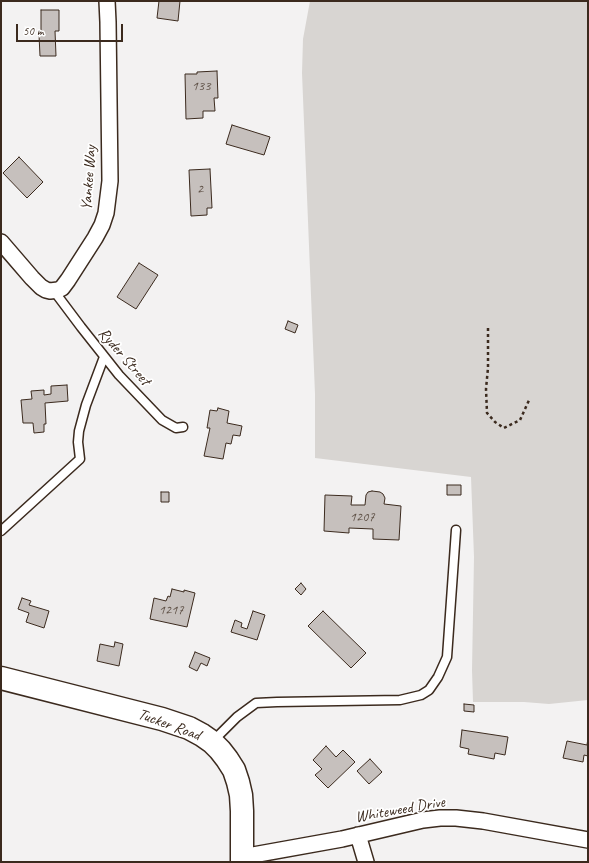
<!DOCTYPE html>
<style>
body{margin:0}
#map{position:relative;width:589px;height:863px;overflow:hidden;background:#f3f2f2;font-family:Caveat,sans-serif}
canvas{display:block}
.frame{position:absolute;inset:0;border:2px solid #3b2a1e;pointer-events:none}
.scale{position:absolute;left:16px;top:24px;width:107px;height:18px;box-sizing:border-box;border:2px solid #3b2a1e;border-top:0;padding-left:5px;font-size:12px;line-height:14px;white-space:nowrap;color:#3b2a1e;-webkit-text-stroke:3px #fff;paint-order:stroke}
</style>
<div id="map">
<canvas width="589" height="863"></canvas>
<div class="frame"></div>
<div class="scale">50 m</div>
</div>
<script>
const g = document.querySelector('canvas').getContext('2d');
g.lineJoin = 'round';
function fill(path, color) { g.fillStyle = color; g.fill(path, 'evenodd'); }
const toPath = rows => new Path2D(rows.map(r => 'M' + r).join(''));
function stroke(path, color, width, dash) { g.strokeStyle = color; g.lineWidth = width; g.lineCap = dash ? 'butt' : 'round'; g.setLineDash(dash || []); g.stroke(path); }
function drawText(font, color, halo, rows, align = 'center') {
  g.font = font + ' Caveat,sans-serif'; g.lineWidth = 3.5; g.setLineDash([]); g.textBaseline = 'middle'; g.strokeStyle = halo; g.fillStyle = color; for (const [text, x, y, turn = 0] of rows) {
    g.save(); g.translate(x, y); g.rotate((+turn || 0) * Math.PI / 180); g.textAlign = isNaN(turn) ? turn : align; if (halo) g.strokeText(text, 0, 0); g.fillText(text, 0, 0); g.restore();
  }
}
fill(toPath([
 [310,1,588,1,588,700,549,704,524,702,473,702,472,670,474,557,471,477,315,458,315,394,302,73,303,39]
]), '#d8d5d2');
const building = toPath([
 [159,1,180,1,178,21,157,18,159,1],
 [41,10,59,10,59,31,55,31,56,56,40,56,39,35,41,35,41,10],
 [217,71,218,98,214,98,215,111,203,111,203,118,186,119,185,74,197,74,197,72,217,71],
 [232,125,270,137,264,155,226,144,232,125],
 [19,157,43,182,27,198,3,173,19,157],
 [210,169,212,208,207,208,207,215,191,216,189,170,210,169],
 [139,263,158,275,136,309,117,297,139,263],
 [288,321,298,325,295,333,285,329,288,321],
 [67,385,68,401,45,403,46,424,44,424,44,432,34,433,33,423,23,423,21,400,32,399,31,391,44,390,44,395,51,394,51,386,67,385],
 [218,408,229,411,227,423,242,426,240,436,233,435,231,444,226,443,223,459,204,456,210,428,207,428,210,410,217,411,218,408],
 [447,485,461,485,461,495,447,495,447,485],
 [372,491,380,492,383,494,385,498,384,504,401,506,399,540,373,539,373,529,349,528,349,533,324,531,325,495,352,496,351,505,365,505,366,495,368,492,372,491],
 [161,492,169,492,169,502,161,502,161,492],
 [301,583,306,589,301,595,295,589,301,583],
 [172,589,184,592,184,590,195,593,187,627,150,619,154,598,166,601,168,596,170,597,172,589],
 [22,598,31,601,29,605,49,611,44,628,26,622,29,613,18,609,22,598],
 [253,611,265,615,257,640,231,632,235,620,242,623,241,627,247,629,253,611],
 [323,611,366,653,351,668,308,626,323,611],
 [115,642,123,644,119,666,97,661,100,644,114,647,115,642],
 [195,652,210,658,207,666,201,663,197,671,189,667,195,652],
 [464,704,474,705,474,712,464,711,464,704],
 [462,730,508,737,505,755,495,753,494,759,468,754,469,749,460,747,462,730],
 [588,738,588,756,584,755,583,762,563,758,567,741,587,745,588,738],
 [326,746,336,757,343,750,355,762,328,788,315,775,322,769,313,760,326,746],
 [370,759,382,772,369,784,357,771,370,759]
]);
fill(building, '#c6c0bd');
stroke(building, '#3b2a1e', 1);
const lane = toPath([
 [54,291,81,327,119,375,162,420,176,428,183,427],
 [1,531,80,459,78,442,79,431,86,405,104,357],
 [213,741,237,717,256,703,277,702,400,700,421,695,429,690,438,677,447,657,456,530]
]);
const street = toPath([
 [1,242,32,278,41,287,46,290,50,291,58,290,62,288,68,280,95,238,102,225,106,213,110,181,108,22,107,1],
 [358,835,366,862],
 [242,857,342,839,423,820,440,818,456,818,483,821,588,840]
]);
const secondary = toPath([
 [1,678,162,719,189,728,202,735,212,742,220,750,227,759,234,770,238,782,241,795,242,811,242,862]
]);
stroke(lane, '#3b2a1e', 11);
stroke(street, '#3b2a1e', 18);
stroke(secondary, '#3b2a1e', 25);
stroke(toPath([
 [488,328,488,368,486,389,487,413,495,422,504,428,520,420,530,398]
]), '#3b2a1e', 2.5, [3, 3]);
stroke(lane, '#fff', 8);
stroke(street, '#fff', 15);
stroke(secondary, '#fff', 22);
drawText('14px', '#5e5046', null, [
 ["133",201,86],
 ["2",200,189],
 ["1207",362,517],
 ["1217",171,610]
]);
drawText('16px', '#3b2a1e', '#fff', [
 ["Yankee Way",89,178,-86],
 ["Ryder Street",124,357,49],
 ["Tucker Road",169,725,20],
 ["Whiteweed Drive",400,810,-10]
]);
</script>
